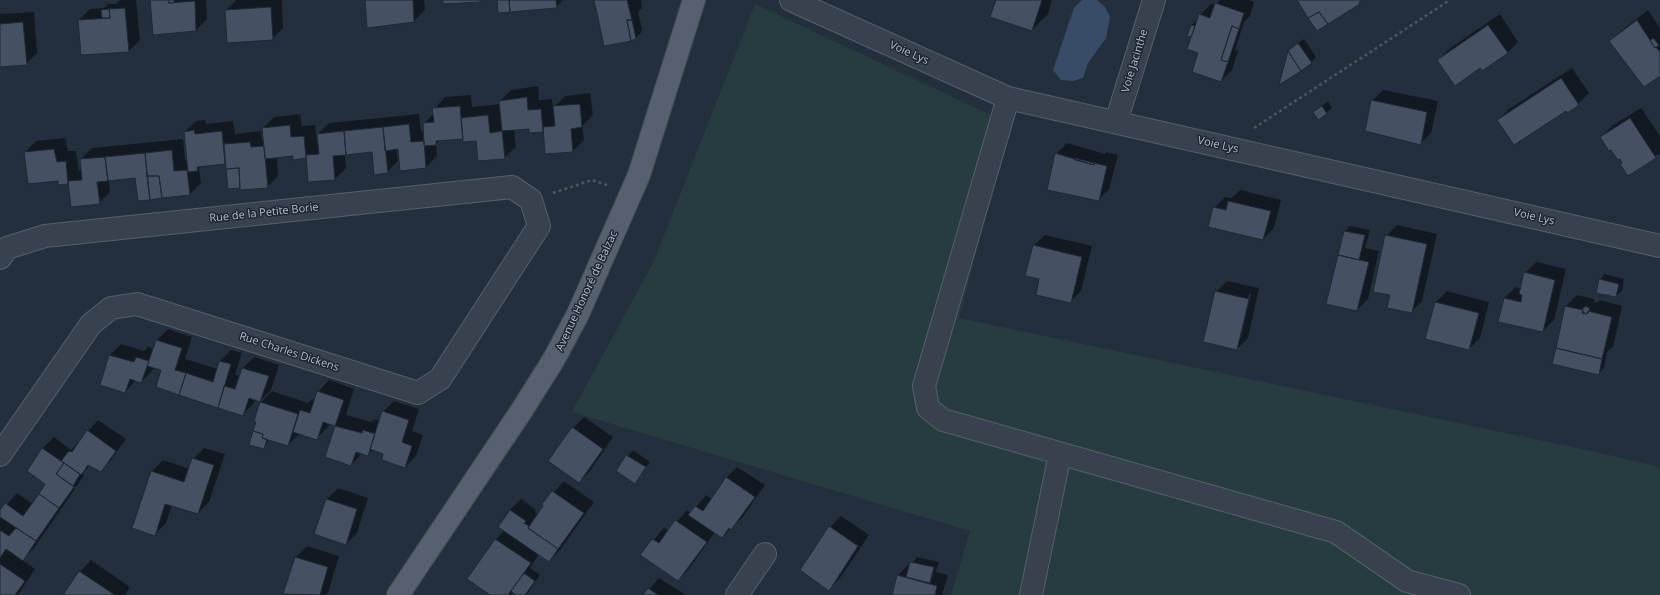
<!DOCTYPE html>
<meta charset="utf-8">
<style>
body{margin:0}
canvas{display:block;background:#242f3e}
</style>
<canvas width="1660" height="595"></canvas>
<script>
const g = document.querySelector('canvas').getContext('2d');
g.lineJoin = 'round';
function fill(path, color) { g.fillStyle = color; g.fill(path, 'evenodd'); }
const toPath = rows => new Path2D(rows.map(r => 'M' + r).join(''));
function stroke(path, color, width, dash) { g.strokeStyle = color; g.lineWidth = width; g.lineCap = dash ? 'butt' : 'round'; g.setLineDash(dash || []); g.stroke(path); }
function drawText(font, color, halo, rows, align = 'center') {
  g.font = font + ' "Open Sans",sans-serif'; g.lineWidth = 3; g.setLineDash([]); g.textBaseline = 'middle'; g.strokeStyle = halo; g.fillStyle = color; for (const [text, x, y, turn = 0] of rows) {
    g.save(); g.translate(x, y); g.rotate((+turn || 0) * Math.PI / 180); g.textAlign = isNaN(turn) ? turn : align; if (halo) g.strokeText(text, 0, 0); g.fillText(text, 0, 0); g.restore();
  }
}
fill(toPath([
 [755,4,1010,124,959,318,1591,451,1660,467,1660,595,951,595,970,531,572,412,654,261]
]), '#263c3f');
fill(toPath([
 [1082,0,1097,0,1105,7,1110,17,1106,38,1088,63,1083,78,1073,81,1061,80,1053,70,1074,8]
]), '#394c67');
fill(toPath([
 [120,0,136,0,140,40,129,51,79,20,90,9,104,8,108,4,116,4],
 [151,0,206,0,207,19,196,30],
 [236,0,282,0,283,28,272,39,226,11],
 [366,0,424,0,425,10,414,21],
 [498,0,563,0,556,7],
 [595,0,641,0,642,8,638,12,642,29,641,33,635,38],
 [997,0,1052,0,1048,14,1032,30],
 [1220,0,1249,0,1254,2,1250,16,1244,22,1235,50,1238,51,1232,70,1221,81,1200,52,1192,37,1189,35,1192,25,1200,15,1211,4,1216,5],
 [1648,10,1660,28,1660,75,1611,41,1622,30],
 [34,12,37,53,26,64,0,66,0,14],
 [1500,14,1518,42,1507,53,1480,67,1438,60,1449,49],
 [1304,39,1316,57,1311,63,1295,45],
 [1572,68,1589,93,1578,104,1566,110,1498,120,1509,109],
 [538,86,539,100,552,99,553,108,565,96,590,93,593,115,582,126,584,140,573,151,544,131,530,132,530,128,514,129,516,147,504,158,477,140,464,138,440,140,436,144,437,156,426,167,401,170,398,144,396,144,398,161,387,172,373,151,345,154,346,168,335,179,307,157,294,159,294,155,277,157,278,176,267,187,226,163,202,166,199,168,201,183,190,194,136,177,109,180,110,192,99,203,69,183,59,184,59,180,25,152,36,141,65,138,68,151,76,151,79,171,82,170,81,159,92,148,183,139,185,160,188,160,185,132,196,121,205,120,206,124,233,121,235,134,261,131,262,140,264,140,263,128,274,117,300,114,302,126,315,125,317,144,319,144,318,134,329,123,419,114,421,131,424,131,424,124,434,113,434,109,445,97,471,95,472,107,501,104,500,101,511,90],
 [1383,90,1438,101,1431,133,1420,144,1372,101],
 [1328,101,1332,108,1319,119,1314,112],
 [1641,108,1660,136,1660,153,1628,175,1623,162,1601,137,1612,126],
 [1067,143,1105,154,1106,152,1118,155,1109,189,1098,200,1056,154],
 [1240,190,1281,200,1274,228,1263,239,1214,208,1225,197,1232,198],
 [1221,208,1231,210,1221,210],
 [1397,225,1437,234,1422,301,1411,312,1391,294,1386,236],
 [1350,226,1370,230,1365,248,1379,251,1368,299,1357,310,1345,231],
 [1045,235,1092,246,1081,291,1070,302,1041,279,1033,246],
 [1536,262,1566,269,1554,320,1543,331,1504,298,1516,287,1521,289,1525,273],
 [1605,274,1624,279,1622,291,1616,296,1600,280],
 [1227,281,1259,288,1248,338,1237,349,1216,292],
 [1249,294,1251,294,1241,337,1239,337],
 [1447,291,1489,302,1480,338,1469,349,1426,338,1436,302],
 [1577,295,1594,299,1594,302,1597,303,1600,300,1622,306,1613,347,1607,352,1604,368,1598,374,1566,306],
 [168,329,192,337,185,359,218,369,220,361,231,350,242,353,235,375,240,376,243,368,254,357,279,365,271,390,260,401,255,399,254,403,243,414,162,369,154,367,152,371,141,382,136,380,125,392,101,384,110,355,121,344,144,351,148,347,154,349,157,340],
 [329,380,354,389,346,415,372,422,375,419,380,421,383,412,394,401,419,409,412,431,423,435,416,456,405,467,384,453,373,449,368,455,362,453,351,465,326,456,336,426,330,423,328,427,317,438,299,434,288,445,270,439,263,448,261,402,272,391,308,403,312,399,315,400,318,392],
 [584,417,613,437,590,471,579,482,573,428],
 [98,420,126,439,111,460,100,471,90,465,82,474,84,475,76,487,56,473,54,475,75,489,34,548,22,560,35,569,18,595,0,595,0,512,17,493,33,504,47,484,28,471,43,448,54,437,71,450],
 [204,448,225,454,209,502,198,513,172,505,166,523,155,534,152,471,163,460,190,469,193,459],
 [633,450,650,462,635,483,617,470],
 [737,467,765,485,742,518,722,537,715,532,689,569,678,580,641,555,664,528,669,531,687,510,691,513,706,495,712,499,726,478],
 [564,481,594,502,560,550,549,561,539,554,530,568,540,575,528,593,525,595,518,595,513,592,510,595,492,595,468,579,496,539,505,530,510,510,521,499,536,510,535,512,538,514,545,505,543,504],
 [338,488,368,498,357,533,346,544,315,534,327,499],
 [841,516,869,535,840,578,829,589,830,527],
 [307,546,339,556,328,593,325,595,284,594,296,557],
 [917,557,939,562,936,572,948,575,942,595,893,595,898,575,909,564,911,565],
 [91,560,130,587,125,595,64,595,80,572],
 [659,578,686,595,644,595]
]), '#0007');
const building = toPath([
 [150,0,168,0,169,3,195,1,196,31,153,35,150,0],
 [168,0,174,0,174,3,169,3,168,0],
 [365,0,413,0,414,22,367,28,365,0],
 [443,0,480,0,480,2,443,4,443,0],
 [497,0,509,0,510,12,498,13,497,0],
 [509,0,556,0,557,8,510,12,509,0],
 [594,0,627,0,632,20,627,20,631,41,604,46,594,0],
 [996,0,1042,0,1032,31,990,17,996,0],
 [1297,0,1362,0,1359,2,1360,4,1328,24,1319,12,1308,18,1297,0],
 [1215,3,1244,13,1239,29,1232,26,1221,60,1228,62,1221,82,1192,72,1198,53,1187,49,1199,14,1210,18,1215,3],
 [271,7,273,40,227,43,225,10,271,7],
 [125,8,129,52,81,55,78,20,110,18,109,9,125,8],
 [109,9,110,18,102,18,101,10,109,9],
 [1319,12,1328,24,1317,31,1308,18,1319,12],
 [627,20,632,20,636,39,631,41,627,20],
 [1637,20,1655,48,1656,47,1660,52,1660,76,1644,87,1609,41,1637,20],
 [23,22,27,65,0,67,0,24,23,22],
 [1191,25,1195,26,1191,37,1187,36,1191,25],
 [1488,25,1508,53,1482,71,1480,68,1455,86,1437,60,1488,25],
 [1232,26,1239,29,1228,62,1221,60,1232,26],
 [1653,38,1659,45,1655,48,1650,41,1653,38],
 [1298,43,1312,63,1301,71,1288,51,1298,43],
 [1288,51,1301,71,1279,85,1288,51],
 [1561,78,1579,105,1567,113,1566,111,1514,145,1497,120,1561,78],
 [527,97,528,110,541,109,543,132,529,133,529,129,502,131,499,101,527,97],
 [1371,100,1427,112,1421,145,1365,131,1371,100],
 [580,104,582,127,571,129,573,152,545,154,543,127,555,126,553,106,580,104],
 [460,106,463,139,436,141,436,145,424,146,423,123,434,122,432,108,460,106],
 [1322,106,1327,114,1318,120,1313,112,1322,106],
 [488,115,490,133,502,131,505,159,478,161,476,141,463,142,461,118,488,115],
 [1630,118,1656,158,1628,176,1620,164,1622,163,1620,159,1618,160,1611,150,1609,151,1600,137,1630,118],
 [409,124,411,142,424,141,426,168,400,171,398,149,385,151,383,127,409,124],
 [290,125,291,137,304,136,306,158,293,160,293,156,265,159,262,128,290,125],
 [383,127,388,173,374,175,372,152,346,155,344,131,383,127],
 [194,130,195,134,222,131,225,164,197,167,198,171,188,172,184,132,194,130],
 [344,131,346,155,333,156,335,180,308,182,306,155,319,154,317,134,344,131],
 [250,142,251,147,264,146,268,188,240,190,239,168,226,169,224,144,250,142],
 [54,149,57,162,66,161,68,184,58,185,58,181,28,184,24,152,54,149],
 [172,150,174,171,187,170,190,195,162,198,159,176,147,176,145,153,172,150],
 [145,153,150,200,138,201,135,178,108,181,105,157,145,153],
 [1055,153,1094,165,1094,163,1107,166,1099,201,1047,190,1055,153],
 [105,157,108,181,97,182,100,204,71,207,68,181,82,180,80,159,105,157],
 [1075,158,1094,163,1094,165,1075,160,1075,158],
 [239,168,240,188,228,189,226,169,239,168],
 [147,176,159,176,162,198,150,200,147,176],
 [1228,201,1271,211,1263,240,1208,227,1213,207,1226,210,1228,201],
 [1344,231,1365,235,1359,260,1338,255,1344,231],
 [1385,235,1427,244,1412,313,1387,308,1390,295,1373,292,1385,235],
 [1033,245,1082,257,1071,303,1036,295,1039,279,1025,276,1033,245],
 [1338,255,1369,262,1357,311,1326,304,1338,255],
 [1524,272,1555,280,1543,332,1498,322,1504,298,1521,302,1522,295,1519,294,1524,272],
 [1599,279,1619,284,1616,297,1596,293,1599,279],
 [1215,291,1249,299,1237,350,1203,342,1215,291],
 [1435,302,1479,313,1469,350,1425,339,1435,302],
 [1565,306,1583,310,1582,313,1587,314,1588,311,1612,317,1602,359,1556,348,1565,306],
 '1582.5 310a3.5 3.5 0 1 1 7 0a3.5 3.5 0 1 1-7 0Z',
 [156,340,182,348,175,370,186,373,179,395,156,387,161,370,147,366,156,340],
 [1556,348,1602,359,1599,375,1552,364,1556,348],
 [109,355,134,362,136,357,149,361,141,383,130,379,125,393,100,385,109,355],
 [219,361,231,364,218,408,179,395,186,373,213,382,219,361],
 [242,368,269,376,260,402,249,398,243,416,218,408,224,386,235,389,242,368],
 [317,391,344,400,335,426,323,422,317,440,293,432,300,410,310,413,317,391],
 [260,402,298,414,288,446,262,438,263,434,253,431,256,422,254,421,260,402],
 [382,411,409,420,402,442,412,446,405,468,382,460,383,454,370,449,382,411],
 [335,426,362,433,363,430,375,434,368,456,356,452,351,466,325,457,335,426],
 [572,427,603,449,579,483,548,461,572,427],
 [87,430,116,451,101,472,88,465,81,475,61,461,69,451,72,452,87,430],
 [253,431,263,434,262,438,267,439,264,449,249,445,253,431],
 [42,448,64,463,56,474,74,487,59,508,39,494,45,484,27,471,42,448],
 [626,455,646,467,635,484,616,471,626,455],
 [192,458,214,465,198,514,165,504,155,536,132,528,151,471,184,482,192,458],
 [64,463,80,474,73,486,56,474,64,463],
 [726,477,755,497,731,530,729,528,722,538,688,515,695,506,703,511,726,477],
 [552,491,584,513,558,549,528,528,543,506,542,504,552,491],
 [39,494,59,508,36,541,0,517,0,510,5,503,23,516,39,494],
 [326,499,357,509,346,545,314,534,326,499],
 [510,510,526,521,524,523,529,526,528,528,558,549,549,562,498,527,510,510],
 [675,520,707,542,678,581,640,555,652,539,659,543,675,520],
 [829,526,858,546,829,591,800,570,829,526],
 [16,528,36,541,23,561,6,549,0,558,0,530,9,536,16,528],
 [495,539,531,563,508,595,490,595,467,579,495,539],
 [295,557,328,567,320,595,283,594,295,557],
 [910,562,934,567,930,583,906,577,910,562],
 [0,564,25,581,15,595,0,595,0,564],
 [79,571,115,595,63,595,79,571],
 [524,573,535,581,525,595,516,595,511,591,524,573],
 [897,575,937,586,935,595,892,595,897,575],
 [648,588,658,595,643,595,648,588]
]);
fill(building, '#455162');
stroke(building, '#1f2835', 1);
const street = toPath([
 [791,0,1008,98,1660,246],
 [1008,98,924,386,928,408,943,420,1336,532,1407,581,1459,595],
 [1116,122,1154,0],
 [0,258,7,248,45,236,512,187,531,200,539,226,440,379,418,393,137,304,111,308,91,324,0,455],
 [737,595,765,554],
 [1031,595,1060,454]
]);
const primary = toPath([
 [398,595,522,410,554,359,578,314,639,175,694,0]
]);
stroke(street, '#565f6c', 24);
stroke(primary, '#414a57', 24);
stroke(toPath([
 [1254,128,1450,0],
 [553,193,592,180,607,185]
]), '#44595c', 2.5, [3, 3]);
stroke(street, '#38414e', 22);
stroke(primary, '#56606e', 22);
drawText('11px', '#b4bcc9', '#1d2633', [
 ["Voie Lys",909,53,24],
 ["Voie Jacinthe",1135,61,-73],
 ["Voie Lys",1218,145,13],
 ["Rue de la Petite Borie",264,213,-6],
 ["Voie Lys",1534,217,13],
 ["Avenue Honoré de Balzac",587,291,-65],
 ["Rue Charles Dickens",289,352,18]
]);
</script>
